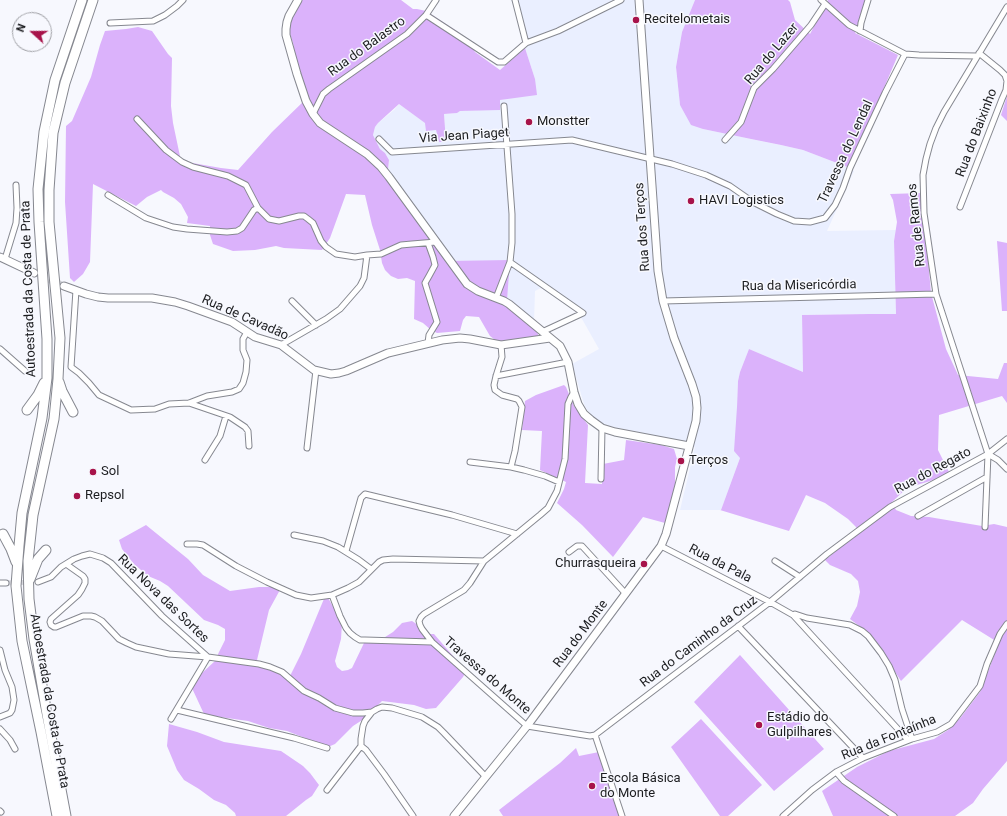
<!DOCTYPE html>
<meta charset="utf-8">
<style>
body{margin:0}
#map{position:relative;width:1007px;height:816px;overflow:hidden;background:#f7f8fe;font-family:Roboto,sans-serif}
canvas{display:block}
.north{position:absolute;left:12px;top:12px;width:40px;height:40px;box-sizing:border-box;background:#f7f8fe;border:1px solid #9fa0a5;border-radius:50%;rotate:291deg;font-size:11px;font-weight:700;line-height:16px;text-align:center;color:#1c1d20}
.north::after{content:'';display:block;margin:auto;width:14px;height:18px;background:#a7134a;clip-path:polygon(50% 0,100% 100%,50% 72%,0 100%)}
</style>
<div id="map">
<canvas width="1007" height="816"></canvas>
<div class="north">N</div>
</div>
<script>
const g = document.querySelector('canvas').getContext('2d');
g.lineJoin = 'round';
function fill(path, color) { g.fillStyle = color; g.fill(path, 'evenodd'); }
const toPath = rows => new Path2D(rows.map(r => 'M' + r).join(''));
function stroke(path, color, width, dash) { g.strokeStyle = color; g.lineWidth = width; g.lineCap = dash ? 'butt' : 'round'; g.setLineDash(dash || []); g.stroke(path); }
function drawText(font, color, halo, rows, align = 'center') {
  g.font = font + ' Roboto,sans-serif'; g.lineWidth = 3; g.setLineDash([]); g.textBaseline = 'middle'; g.strokeStyle = halo; g.fillStyle = color; for (const [text, x, y, turn = 0] of rows) {
    g.save(); g.translate(x, y); g.rotate((+turn || 0) * Math.PI / 180); g.textAlign = isNaN(turn) ? turn : align; if (halo) g.strokeText(text, 0, 0); g.fillText(text, 0, 0); g.restore();
  }
}
fill(toPath([
 [511,0,695,0,682,32,676,67,680,105,703,129,751,139,781,145,803,150,850,168,854,171,827,231,896,230,894,241,896,314,869,314,802,315,803,372,749,349,740,372,738,381,737,407,740,458,721,510,680,510,695,447,679,447,680,441,609,426,602,423,591,415,587,410,584,404,572,364,599,349,582,319,575,311,541,288,535,291,534,322,532,323,468,261,448,261,387,178,389,160,385,153,380,149,373,135,375,127,378,123,394,110,399,104,436,130,439,142,446,142,444,114,456,113,460,111,500,109,500,100,508,98,535,79,525,48,515,10]
]), '#eaefff');
fill(toPath([
 [299,0,401,0,413,9,417,9,426,11,458,32,471,44,475,52,500,70,525,48,535,79,537,95,500,100,500,110,460,111,457,113,444,114,446,142,439,142,436,130,426,131,425,123,399,104,378,123,375,127,373,135,380,149,385,153,389,160,387,179,448,261,510,260,507,300,536,329,539,337,537,343,526,346,499,343,490,336,479,317,466,316,463,320,460,331,437,333,431,330,423,323,414,319,415,281,407,278,398,279,391,276,385,270,382,263,380,250,372,225,365,195,346,194,330,238,322,250,284,248,276,246,255,250,233,251,213,244,210,235,210,226,187,223,188,217,181,204,174,198,163,192,161,190,147,197,136,206,93,184,90,262,83,274,74,282,70,278,65,202,66,126,72,121,91,77,100,45,105,31,126,29,138,27,152,31,168,54,172,58,171,106,173,123,181,161,221,168,238,170,272,132,306,99,295,55,293,43,289,31,292,15],
 [695,0,788,0,790,2,795,20,810,34,828,0,866,0,855,33,898,55,850,168,803,150,781,145,751,139,703,129,691,125,680,105,676,67,682,32],
 [1007,96,1007,121,1001,115],
 [922,193,931,293,946,349,958,375,998,379,1004,363,1007,363,1007,403,1002,396,939,415,938,450,951,476,940,478,907,488,892,502,896,510,911,516,929,517,982,526,994,524,1007,527,1007,761,983,789,973,803,955,816,833,816,822,791,857,767,889,751,934,739,948,730,961,717,980,692,999,643,962,620,901,681,870,634,850,619,857,606,860,592,858,581,851,574,830,565,825,560,858,533,856,527,848,519,825,503,806,495,789,531,720,510,721,510,740,458,734,451,737,407,738,381,740,372,749,349,803,372,802,315,869,314,896,314,894,241,897,222,893,200,890,194],
 [997,241,1007,243,1007,311,1002,311],
 [564,385,566,387,574,406,588,425,585,483,602,484,603,464,624,460,626,440,661,445,674,449,677,459,675,467,675,484,672,503,665,523,643,517,613,557,582,525,557,503,564,489,566,482,540,470,542,431,522,430,525,401,536,395],
 [146,525,188,559,203,575,230,591,259,587,281,587,281,588,269,610,257,660,290,676,301,654,326,594,342,623,341,639,335,661,337,667,342,671,348,670,352,668,364,643,382,639,393,632,402,623,412,621,418,625,424,634,434,634,466,671,463,677,436,708,426,709,414,705,382,701,375,708,370,715,353,726,335,744,328,747,287,731,269,728,248,721,220,717,204,714,191,686,202,673,215,661,219,652,225,640,225,629,218,625,204,620,168,586,160,581,148,576,134,564,122,549,119,540],
 [740,655,824,749,774,791,694,702],
 [701,719,762,785,728,816,720,816,671,747],
 [169,724,197,732,224,742,281,751,303,766,310,773,319,785,312,796,306,800,286,816,236,816,235,813,226,805,214,800,199,789,184,780,177,770,167,746],
 [576,748,579,756,599,752,620,816,503,816,499,810,539,779,560,763]
]), '#dbb2fb');
stroke(toPath([
 [6,583,38,582]
]), '#d6d7dd', 5, [5, 2.5]);
stroke(toPath([
 [39,275,64,286]
]), '#d6d7dd', 7, [7, 3.5]);
const street = toPath([
 [515,0,526,43],
 [821,0,849,25,905,54,919,55,977,56],
 [426,15,498,62,504,62,526,43,558,31,621,0],
 [110,23,153,21,165,15,177,6,183,0],
 [860,31,861,23,868,0],
 [313,114,323,94,329,89,407,34,426,15,436,0],
 [137,119,166,150,182,162,193,167,228,176,246,185,258,208,269,219,279,221,299,216,304,216,308,219,313,223,321,241,326,247,336,254,355,257,367,255,381,254,401,245,412,244,436,242],
 [379,139,392,152,572,140,672,164,706,175,730,186,753,202,777,214,794,221,810,222,825,218,835,205,843,188,850,168,885,93,905,54],
 [725,140,741,122,754,88,773,69,811,25,825,4],
 [108,195,146,218,173,227,187,229,227,232,237,231,242,228,254,210,258,208],
 [960,207,1002,99,1006,90,1007,81,1005,75,1000,70,979,53],
 [428,243,433,257,435,265,429,276,425,283,437,322,429,335,428,343],
 [5,259,16,223,17,208,16,185],
 [510,262,583,313,542,332],
 [76,290,71,367,79,373,89,383,99,395,131,410,155,409,169,404,189,403,207,396,232,392,239,389,243,383,246,372,247,360,243,350,243,339,247,332],
 [496,298,510,262,512,243,512,214,504,106],
 [292,301,316,325],
 [663,301,936,294],
 [281,345,326,319,340,309,360,286,364,278,367,255],
 [501,345,502,357,496,376,494,385,495,390,502,395,517,399,519,401,522,407,515,451,511,467],
 [0,349,25,371],
 [496,376,568,362],
 [574,392,571,397,568,404,565,459,557,491,548,508,540,515,484,561,470,583,464,590,424,614,421,617,419,621,420,625,422,629,432,642,527,726,590,736,595,735,770,602,827,554,890,507,988,454,1007,439],
 [189,403,230,417,245,427,248,431,249,446],
 [307,448,316,370],
 [988,454,998,460,1007,469],
 [205,460,220,436,226,416],
 [470,462,511,467,524,470,545,476,559,482],
 [601,479,602,428],
 [918,516,987,477],
 [985,527,988,454,936,294,924,213,923,175,926,159,930,144,936,128,944,112,1007,7],
 [294,535,323,541,338,547,359,560,371,569],
 [187,544,197,544,203,545,236,566,267,582,296,595,311,598,332,595,348,588,359,582,379,562,383,560,393,559,484,561],
 [661,546,770,602,793,615,795,614,807,618,850,625,862,631,868,636,881,653,889,666,895,680,902,709,912,739],
 [346,551,361,498,365,494,452,515,517,534],
 [569,552,577,546,582,546,626,594],
 [775,561,800,577],
 [66,564,83,576,85,579,85,583,82,589,78,595,51,619,50,622,51,625,54,627,56,627,83,616,91,616,95,617,102,621,119,639,127,643,136,647,169,654,208,657,259,664,270,667,282,672,304,691,319,698,335,708,353,713,363,713,372,712,377,709,382,707,392,708,422,717,438,727,444,733,485,776],
 [38,582,51,577,61,567,74,559,82,556,90,554,103,558,111,563,162,616,208,657],
 [0,583,6,583],
 [332,595,340,616,346,628,350,633,355,637,360,640,365,640,432,642],
 [793,615,908,740],
 [738,626,863,758],
 [0,650,5,670,12,687,14,700,12,710,10,713,0,717],
 [177,710,294,738,327,748],
 [372,712,365,721,363,726,361,739,361,746,366,750,384,774,413,816],
 [171,719,208,657],
 [0,729,10,740,15,749],
 [595,735,622,816],
 [836,772,844,781,894,816],
 [327,790,361,746],
 [0,811,1,812],
 [783,816,812,790,836,772,863,758,912,739,937,732,951,724,980,686,987,664,1000,634,1007,624]
]);
const secondary = toPath([
 [298,0,289,16,287,22,286,29,286,35,297,74,306,101,313,114,320,123,367,154,381,167,389,177,467,284,478,291,504,301,509,304,560,346,568,362,574,392,578,404,584,414,591,420,602,428,615,432,689,446],
 [0,257,34,273],
 [64,286,86,294,98,297,108,298,152,298,175,302,188,306,232,322,255,337,281,345,314,370,331,374,339,373,346,371,388,353,442,340,460,338,470,339,501,345,550,338],
 [454,816,527,726,661,546,666,534,696,421,697,408,696,397,692,384,674,338,663,301,658,271,639,0]
]);
const highway = toPath([
 [59,382,62,391,73,412],
 [27,410,38,395,44,383],
 [3,534,11,549,16,562],
 [30,579,38,559,46,550],
 [57,816,41,732,22,641,16,586,19,546,22,513,42,418,47,378,47,339,39,222,38,189,44,132,55,80,82,0],
 [66,816,48,720,34,639,29,599,28,561,33,515,54,419,58,379,60,338,49,222,49,190,53,133,65,83,93,0]
]);
stroke(street, '#868890', 7);
stroke(secondary, '#868890', 9);
stroke(highway, '#868890', 11);
stroke(street, '#fff', 5);
stroke(secondary, '#fff', 7);
stroke(highway, '#fff', 9);
for (const [x, y, r, color] of [
 [636,20,4,"#a7134a"],
 [529,122,4,"#a7134a"],
 [691,201,4,"#a7134a"],
 [681,461,4,"#a7134a"],
 [93,472,4,"#a7134a"],
 [77,496,4,"#a7134a"],
 [644,564,4,"#a7134a"],
 [759,725,4,"#a7134a"],
 [592,786,4,"#a7134a"]
]) { const dot = new Path2D(); dot.arc(x, y, r, 0, 2 * Math.PI); g.fillStyle = color; g.fill(dot); stroke(dot, '#f7f8fe', 1.5); }
drawText('13px', '#1c1d20', '#f7f8fe', [
 ["Recitelometais",644,20],
 ["Monstter",537,122],
 ["HAVI Logistics",699,201],
 ["Terços",689,461],
 ["Sol",101,472],
 ["Repsol",85,496],
 ["Churrasqueira",636,564,"right"],
 ["Estádio do",767,718],
 ["Gulpilhares",767,733],
 ["Escola Básica",600,779],
 ["do Monte",600,794]
], 'left');
drawText('13px', '#1c1d20', '#f7f8fe', [
 ["Rua do Balastro",367,47,-36],
 ["Rua do Lazer",772,54,-50],
 ["Rua do Baixinho",977,133,-69],
 ["Via Jean Piaget",464,136,-4],
 ["Travessa do Lendal",846,152,-65],
 ["Rua de Ramos",917,225,-96],
 ["Rua dos Terços",643,227,-94],
 ["Rua da Misericórdia",799,286,-1],
 ["Autoestrada da Costa de Prata",29,289,-92],
 ["Rua de Cavadão",245,318,24],
 ["Rua do Regato",933,471,-28],
 ["Rua da Pala",720,564,27],
 ["Rua Nova das Sortes",163,599,44],
 ["Rua do Monte",581,634,-53],
 ["Rua do Caminho da Cruz",699,642,-37],
 ["Travessa do Monte",487,676,41],
 ["Autoestrada da Costa de Prata",49,701,80],
 ["Rua da Fontaínha",889,738,-22]
]);
</script>
